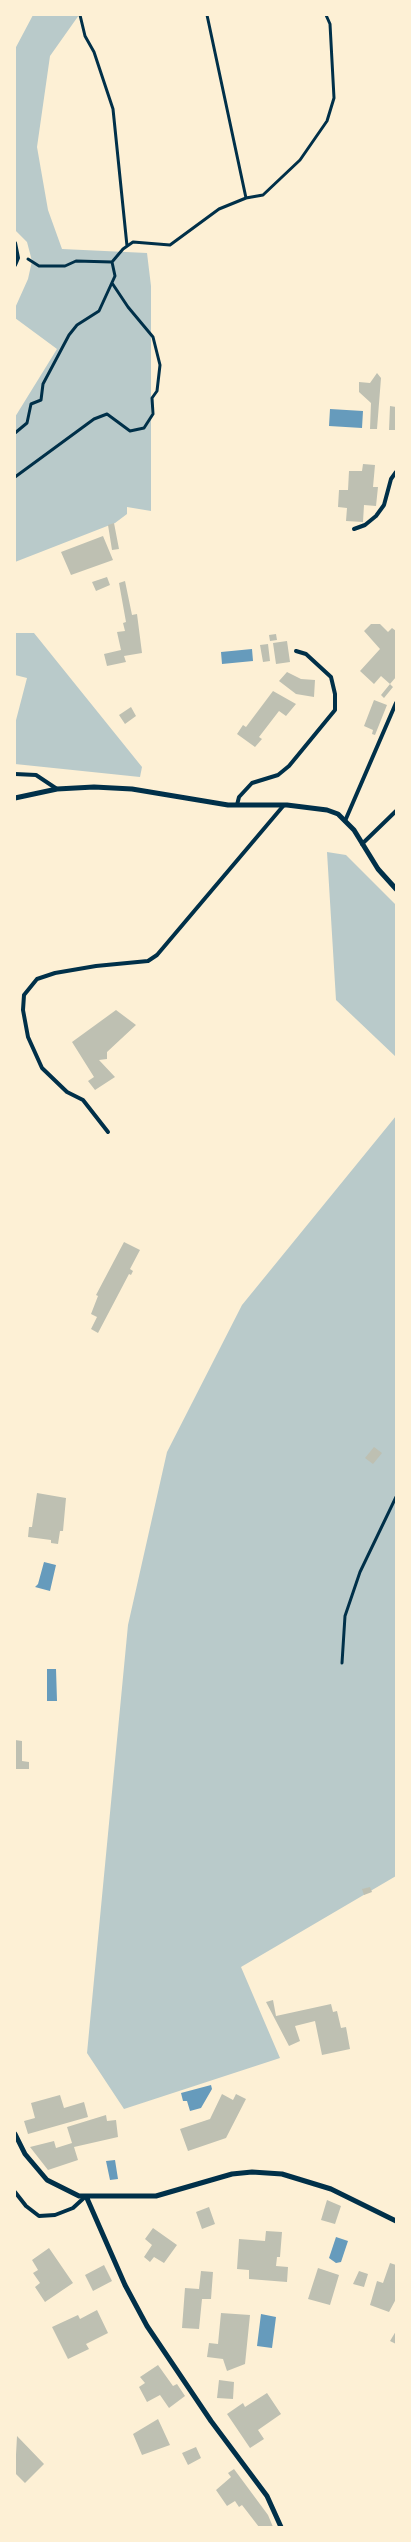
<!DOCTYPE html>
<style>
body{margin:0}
#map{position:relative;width:411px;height:2542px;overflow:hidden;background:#fdf0d5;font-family:"Archivo Narrow",sans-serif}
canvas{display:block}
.frame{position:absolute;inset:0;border:16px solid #fdf0d5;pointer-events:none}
</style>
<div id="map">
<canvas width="411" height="2542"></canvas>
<div class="frame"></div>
</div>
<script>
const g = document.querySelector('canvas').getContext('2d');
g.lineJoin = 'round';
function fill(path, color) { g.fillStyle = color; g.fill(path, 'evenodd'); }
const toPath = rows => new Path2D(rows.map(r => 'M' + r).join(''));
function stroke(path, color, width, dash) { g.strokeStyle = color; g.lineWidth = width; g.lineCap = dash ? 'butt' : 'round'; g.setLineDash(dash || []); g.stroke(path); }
fill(toPath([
 [33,15,79,15,50,56,37,147,48,210,62,249,147,253,151,286,151,511,127,507,127,514,115,523,15,562,15,417,57,349,15,318,15,308,28,279,32,261,27,242,15,230,15,49],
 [15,633,34,633,142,767,140,777,15,764,15,724,27,678,15,675],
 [327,852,346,855,396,905,396,1057,336,1000],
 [396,1116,396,1876,241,1967,280,2058,124,2109,87,2053,128,1625,167,1452,242,1305]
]), '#b9caca');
fill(toPath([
 [330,409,363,411,362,428,329,426],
 [252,649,253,661,222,664,221,652],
 [44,1562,56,1565,50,1591,35,1587,38,1584],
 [47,1669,56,1669,57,1701,47,1701],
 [211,2085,212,2089,201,2108,190,2111,187,2101,183,2101,181,2093],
 [115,2160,118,2179,110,2180,106,2161],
 [336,2237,348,2241,341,2262,336,2263,329,2258],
 [261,2314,276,2317,272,2348,257,2346]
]), '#669bbc');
fill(toPath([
 [377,373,381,378,377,429,370,429,371,403,359,392,359,382,370,383],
 [390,406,396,407,396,430,389,430],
 [363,464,375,465,373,487,378,487,376,506,364,505,363,522,346,521,347,508,338,507,339,490,348,490,349,471,362,471],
 [114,523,119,549,112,550,108,525],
 [103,536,113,560,71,575,61,552],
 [107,577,110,585,96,591,92,582],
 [125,581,132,615,137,614,142,653,124,656,126,662,107,666,104,654,121,650,117,632,125,631,123,623,126,622,119,583],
 [371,624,380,624,388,632,392,628,396,631,396,677,390,684,381,676,374,684,360,671,380,649,364,631],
 [276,634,277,640,270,641,269,635],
 [287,641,290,662,276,664,273,643],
 [268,644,270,661,263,662,260,645],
 [287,672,301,679,315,680,314,697,296,694,279,681],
 [390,684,393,687,384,698,381,695],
 [273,691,296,704,286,716,279,711,259,737,262,739,255,747,237,734,243,725,246,727],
 [374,700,387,705,375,735,372,734,373,730,364,726],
 [131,707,136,716,125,724,119,715],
 [116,1010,136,1025,107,1052,107,1059,99,1060,115,1077,95,1090,88,1081,94,1077,72,1042],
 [124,1242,140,1250,130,1269,133,1271,131,1275,129,1274,98,1333,91,1329,97,1317,91,1314,98,1296,96,1295],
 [374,1447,382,1453,373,1464,365,1458],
 [37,1493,66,1498,63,1531,60,1531,58,1544,51,1543,51,1540,28,1537,29,1527,32,1527],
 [15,1740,22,1741,22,1761,29,1762,29,1769,15,1769],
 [370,1887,372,1892,364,1895,362,1889],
 [273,2000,276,2016,331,2004,333,2012,337,2011,341,2028,346,2027,350,2049,322,2055,315,2021,295,2026,300,2041,289,2046,266,2002],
 [222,2094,233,2100,236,2094,246,2099,226,2138,188,2151,180,2129,210,2119],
 [60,2095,64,2108,84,2102,88,2117,28,2134,24,2121,35,2118,31,2103],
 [106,2115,107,2121,116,2120,118,2137,74,2147,78,2160,48,2170,30,2147,54,2141,56,2148,72,2143,67,2127],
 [327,2200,341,2206,335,2224,321,2220],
 [209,2207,215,2224,202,2229,196,2212],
 [153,2228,177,2245,164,2263,154,2257,150,2262,144,2257,152,2245,145,2239],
 [266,2231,282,2232,280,2257,277,2257,276,2266,288,2267,287,2282,249,2279,249,2270,237,2269,239,2239,265,2241],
 [49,2248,73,2283,45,2302,35,2287,40,2283,33,2273,38,2270,32,2260],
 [390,2263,396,2265,396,2299,389,2312,370,2305,377,2281,383,2283],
 [104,2265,112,2281,93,2291,85,2275],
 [318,2268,339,2275,330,2305,308,2299],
 [201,2271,213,2272,211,2299,202,2299,199,2329,182,2328,185,2288,199,2289],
 [359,2271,368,2274,364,2287,353,2284],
 [97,2310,108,2333,86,2344,89,2349,68,2359,52,2327,78,2315,80,2319],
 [221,2313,250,2315,245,2364,227,2371,223,2359,207,2357,209,2343,218,2344],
 [396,2331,396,2344,390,2341],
 [158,2365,173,2386,177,2384,185,2396,169,2408,160,2395,147,2402,139,2387,145,2383,140,2377],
 [219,2380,234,2382,233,2399,217,2398],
 [267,2393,281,2414,258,2430,264,2439,250,2448,227,2414,243,2403,245,2407],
 [158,2419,170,2445,142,2455,133,2434],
 [17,2436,44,2464,25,2483,15,2473],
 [196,2447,201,2458,188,2465,182,2453],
 [234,2469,268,2515,273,2527,259,2527,242,2505,239,2507,235,2501,227,2506,216,2490,231,2477,228,2473]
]), '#bec0b2');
stroke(toPath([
 [80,15,85,36,94,52,113,109,127,246],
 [207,15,246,198],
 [28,259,39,266,65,266,76,261,112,262,123,249,133,242,170,245,219,209,246,198,263,195,300,160,327,121,334,98,330,24,326,15],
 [15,433,27,423,31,404,41,400,43,384,69,335,77,325,99,311,115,276,112,262],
 [15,477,94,419,107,414,130,431,144,428,153,414,152,398,157,391,160,365,153,337,128,307,112,283],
 [342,1663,345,1616,360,1572,396,1497]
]), '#003049', 3);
stroke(toPath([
 [15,243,18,258,15,265],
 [354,529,365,525,376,516,384,505,391,479,396,472],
 [15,774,36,775,57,789],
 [237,805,239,797,252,783,278,775,289,766,335,710,335,694,331,677,306,654,296,651],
 [345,821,396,703],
 [362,844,396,811],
 [108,1132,83,1100,67,1092,42,1068,28,1037,23,1010,24,995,37,979,55,973,96,966,148,961,157,955,284,805],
 [15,2192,26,2206,39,2216,55,2215,73,2208,86,2196]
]), '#003049', 4);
stroke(toPath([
 [15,798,57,789,94,787,132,789,228,805,287,805,327,810,338,814,354,830,378,869,396,889],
 [15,2134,25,2154,47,2180,79,2196,156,2196,232,2174,252,2172,282,2174,331,2189,396,2221],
 [86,2196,125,2285,147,2326,211,2421,267,2496,281,2527]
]), '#003049', 5);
</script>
